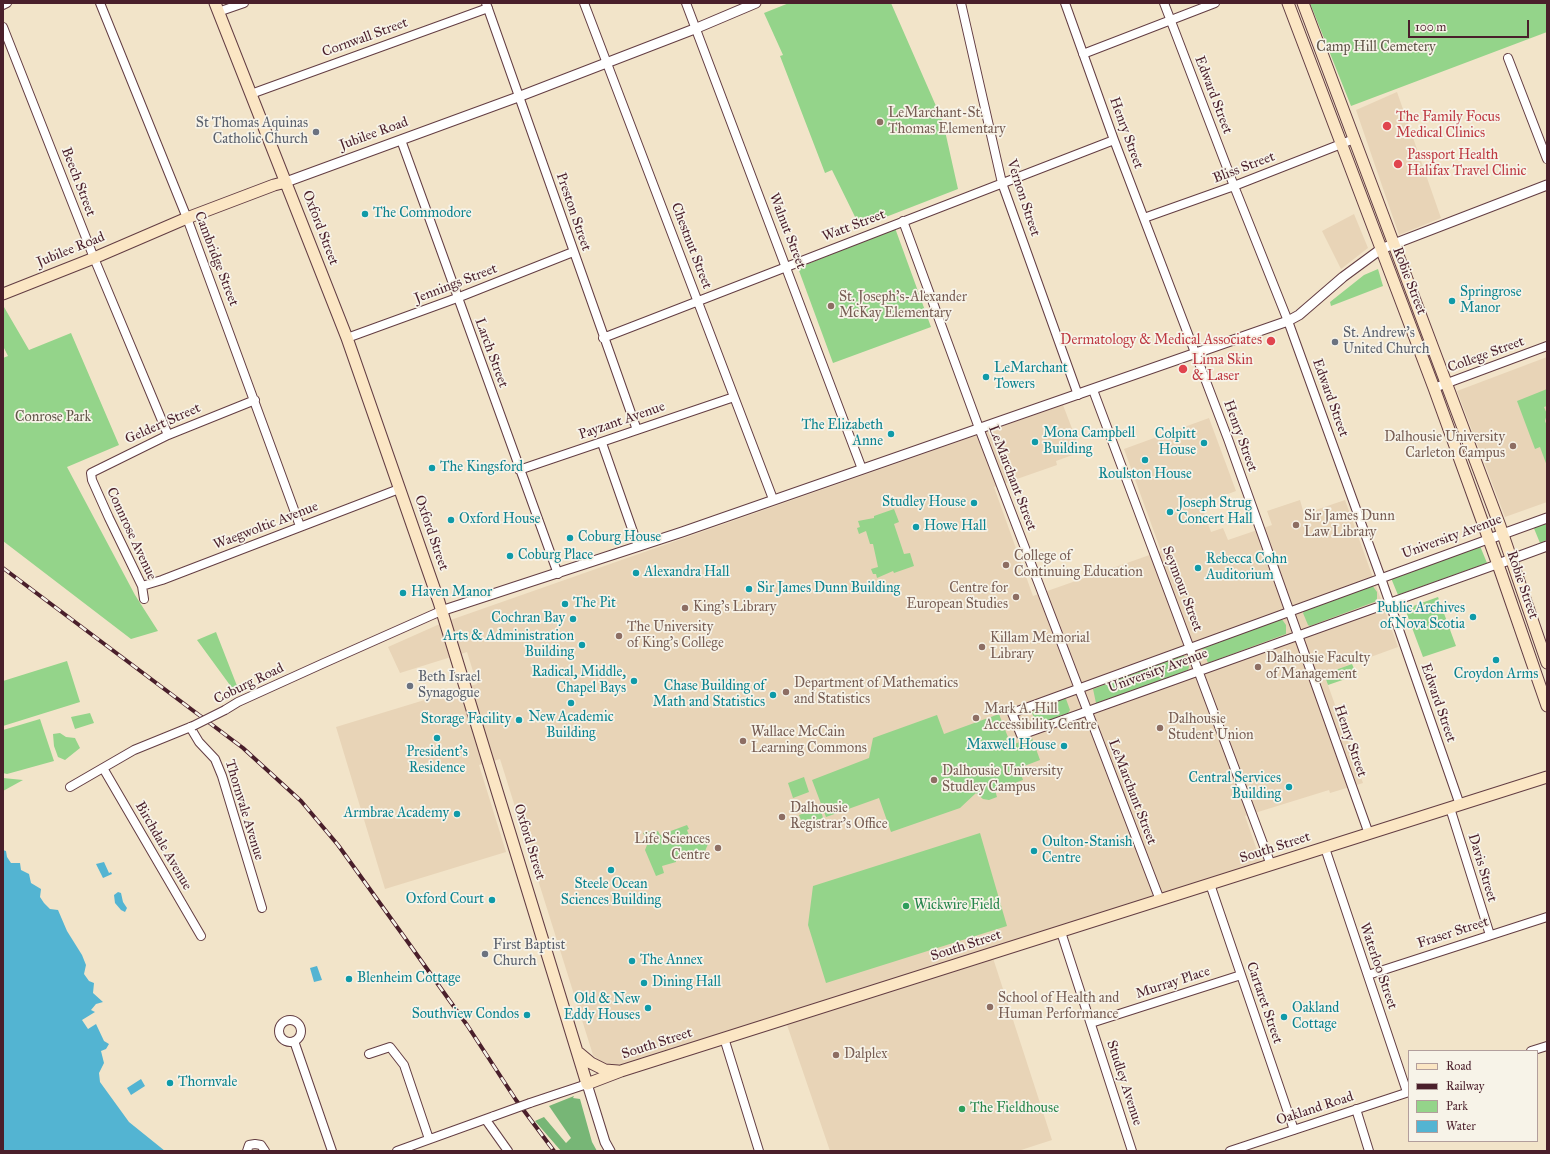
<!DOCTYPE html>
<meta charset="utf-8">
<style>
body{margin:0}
#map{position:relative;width:1550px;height:1154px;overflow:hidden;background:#f2e4c9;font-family:"IM FELL Great Primer",serif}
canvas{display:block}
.frame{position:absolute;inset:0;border:4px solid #4a1f2b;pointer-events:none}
.legend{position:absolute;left:1408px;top:1050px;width:130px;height:92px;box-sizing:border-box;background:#f7f3e8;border:1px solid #b29e9c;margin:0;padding:5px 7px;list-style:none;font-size:12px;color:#4a1f2b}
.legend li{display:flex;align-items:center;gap:8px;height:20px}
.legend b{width:20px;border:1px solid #b29e9c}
.scale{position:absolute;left:1408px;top:20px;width:121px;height:18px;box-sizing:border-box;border:2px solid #4a1f2b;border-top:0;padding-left:5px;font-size:12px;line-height:14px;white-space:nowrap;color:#4a1f2b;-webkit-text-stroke:3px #f7f3e8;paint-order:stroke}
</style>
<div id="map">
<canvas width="1550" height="1154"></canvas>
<div class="frame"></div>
<ul class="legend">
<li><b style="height:5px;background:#fbe6c4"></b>Road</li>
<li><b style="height:5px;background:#4a1f2b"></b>Railway</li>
<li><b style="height:11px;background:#94d48a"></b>Park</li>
<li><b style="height:11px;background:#53b4d2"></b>Water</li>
</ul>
<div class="scale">100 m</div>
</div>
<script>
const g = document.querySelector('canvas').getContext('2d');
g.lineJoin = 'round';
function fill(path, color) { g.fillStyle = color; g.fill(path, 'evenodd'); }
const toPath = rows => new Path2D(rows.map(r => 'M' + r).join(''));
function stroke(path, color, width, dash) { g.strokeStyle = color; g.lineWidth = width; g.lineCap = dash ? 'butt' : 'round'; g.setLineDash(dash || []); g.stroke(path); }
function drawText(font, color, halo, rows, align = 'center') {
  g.font = font + ' "IM FELL Great Primer",serif'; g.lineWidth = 3.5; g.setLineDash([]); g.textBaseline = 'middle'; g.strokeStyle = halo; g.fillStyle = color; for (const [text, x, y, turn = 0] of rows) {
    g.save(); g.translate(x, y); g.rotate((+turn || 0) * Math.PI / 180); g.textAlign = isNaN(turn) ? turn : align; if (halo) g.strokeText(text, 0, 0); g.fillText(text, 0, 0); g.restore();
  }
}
fill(toPath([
 [1397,92,1441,218,1399,235,1356,110],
 [1354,214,1368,248,1341,269,1322,231],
 [1547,357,1547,502,1505,517,1457,391],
 [1063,405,1081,452,1056,461,1057,465,994,487,1033,596,1161,551,1124,449,1209,418,1236,491,1201,504,1211,532,1223,528,1228,540,1272,525,1267,511,1300,500,1304,514,1345,500,1398,647,1324,674,1363,783,1330,793,1329,790,1245,816,1261,862,992,955,1052,1140,1018,1151,830,1151,785,1019,621,1071,604,1065,593,1055,500,759,479,765,506,852,385,889,336,727,477,684,467,652,400,673,388,647,442,623]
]), '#e8d4b7');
fill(toPath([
 [789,3,891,3,943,122,958,189,860,227,832,170,825,173,780,56,783,55,764,13],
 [1310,3,1547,3,1547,32,1351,106],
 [895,228,931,327,833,363,798,268],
 [1378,269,1383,286,1331,306,1330,302,1364,275],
 [4,307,29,350,71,333,119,445,67,467,135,595,158,631,131,639,3,541,3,358,8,356,3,346],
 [1547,389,1547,406,1544,407,1547,414,1545,421,1547,426,1547,466,1540,447,1535,449,1517,401],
 [894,509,899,522,894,524,904,554,910,553,914,566,894,573,893,571,877,578,876,574,873,574,871,569,878,567,873,544,870,544,866,531,859,534,857,528,860,527,858,521,874,518,874,516],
 [1547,521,1547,540,1540,543,1533,526],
 [1480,546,1487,563,1398,595,1391,578],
 [1372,585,1377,592,1377,601,1310,626,1308,625,1303,613,1305,610],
 [1438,597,1456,646,1423,657,1405,609],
 [1281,618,1286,625,1286,634,1208,663,1202,648],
 [216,632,239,691,235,692,197,640],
 [1183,655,1186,658,1189,667,1188,670,1099,704,1096,703,1093,689],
 [67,661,80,702,3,726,3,681],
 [1352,664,1357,675,1328,685,1324,674],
 [1063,699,1066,699,1070,710,1068,713,1039,724,1036,722,1032,713,1035,709],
 [90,713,94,723,75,729,71,717],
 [999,714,1011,745,1032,738,1040,760,1019,768,1023,780,995,790,997,797,989,800,983,799,976,793,960,808,891,832,879,798,826,817,812,780,869,758,873,738,937,715,944,734],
 [40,719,54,761,7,774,3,773,3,730],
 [60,733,66,737,75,738,80,748,65,760,58,757,54,746,53,734],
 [804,777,809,792,793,798,788,783],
 [3,778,23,780,3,791],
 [820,807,823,818,803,825,799,815],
 [687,825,689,829,687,830,690,838,694,840,703,836,704,838,706,838,708,844,703,856,690,857,689,855,676,860,676,862,662,866,664,873,656,876,645,850,647,845,646,838,643,833,649,831,650,834,658,831,660,835],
 [980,833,1007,926,826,983,808,925,813,886]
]), '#94d48a');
fill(toPath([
 [574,1096,573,1098,580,1099,592,1142,597,1151,561,1151,535,1121,544,1117,566,1143,571,1138,549,1106]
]), '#77b676');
fill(toPath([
 [3,850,6,851,7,857,11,863,20,863,21,870,29,874,31,883,41,889,40,897,44,903,50,909,58,910,67,931,82,955,86,965,84,974,89,981,94,983,93,993,103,1002,96,1004,91,1010,95,1012,82,1020,88,1029,96,1024,104,1041,109,1044,106,1049,101,1051,104,1063,99,1073,100,1082,129,1122,165,1151,3,1151],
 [104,862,109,873,111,872,112,874,103,878,96,864],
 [118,892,121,893,123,902,127,908,125,912,121,910,115,903,114,895],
 [317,966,322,980,314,982,310,968],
 [141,1079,145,1086,131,1095,127,1088]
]), '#53b4d2');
const minor = toPath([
 [100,3,187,218,300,526],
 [486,3,637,430],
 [584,3,773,499],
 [686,3,862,469],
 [961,3,1002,183,1078,395],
 [1065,3,1114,140,1228,439,1369,834],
 [1164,3,1234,186,1288,321,1381,578,1460,805],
 [3,5,7,3],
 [218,12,244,3],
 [3,27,94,258,168,435],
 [1083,54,1215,3],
 [1508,58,1547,159],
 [251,94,488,8],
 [401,140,558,574],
 [1144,218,1234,186,1354,139],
 [903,221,979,428,1160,900],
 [347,338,457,298,573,252],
 [603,338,1114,140],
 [1434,388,1547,346],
 [1093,390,1271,865],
 [602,443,638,546],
 [519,470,734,397],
 [1489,539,1012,713,1021,735,1498,564],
 [142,586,162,580,399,489],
 [144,599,142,586,109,518,92,480,91,473,168,435,255,400],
 [225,710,238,702,324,663,441,611],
 [190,727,199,742,215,759,222,776,262,908],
 [103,768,201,936],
 [70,787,134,750,193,726],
 [1450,808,1490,935],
 [1325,848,1407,1092],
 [1210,884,1294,1130],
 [1061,932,1132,1151],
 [1368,975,1547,917],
 '279 1031a11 11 0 1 1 22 0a11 11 0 1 1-22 0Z',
 [1091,1023,1241,975],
 [724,1038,759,1151],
 [294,1041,332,1151],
 [1531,1051,1547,1046],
 [369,1054,390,1047,404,1065,429,1139],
 [530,1103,587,1084],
 [1356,1109,1369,1151],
 [486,1120,508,1151],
 [247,1151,249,1145,255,1144,261,1145,265,1151],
 [397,1151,494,1116],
 [1230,1151,1409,1092]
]);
const tertiary = toPath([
 [286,182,518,97,697,28,756,3],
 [1489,539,1547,518],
 [1498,564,1547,546],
 [441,611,682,532,1288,321,1299,315,1343,277,1381,249,1547,185],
 [587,1084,605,1142,610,1151]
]);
const secondary = toPath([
 [215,3,347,338,439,602,587,1084,621,1071,1547,777],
 [1288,3,1434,388,1501,573,1547,706],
 [1303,3,1500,526,1547,663],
 [3,294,94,258,187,218,274,185,286,182],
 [579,1053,591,1063,605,1070,618,1071]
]);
stroke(minor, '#633d43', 10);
stroke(tertiary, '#633d43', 11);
stroke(secondary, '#633d43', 13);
stroke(minor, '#fff', 8);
stroke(tertiary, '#fff', 9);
stroke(secondary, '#fbe6c4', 11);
const rail = toPath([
 [3,568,243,748,301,801,338,845,405,938,467,1025,516,1100,554,1151]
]);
stroke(rail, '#4a1f2b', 4);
stroke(rail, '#f7f3e8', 2.5, [8]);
const minorBridge = toPath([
 [193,726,225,710],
 [494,1116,530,1103]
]);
stroke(minorBridge, '#633d43', 10, []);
stroke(minorBridge, '#fff', 8);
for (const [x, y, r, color] of [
 [880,122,4,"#8d6e63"],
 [1387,126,5,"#e0444e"],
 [316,132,4,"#6b7280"],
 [1398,164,5,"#e0444e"],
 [365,214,4,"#0f9aa8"],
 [1452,301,4,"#0f9aa8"],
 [831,306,4,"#8d6e63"],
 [1271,341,5,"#e0444e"],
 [1335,342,4,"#6b7280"],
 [1183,369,5,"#e0444e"],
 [986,377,4,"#0f9aa8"],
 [891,434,4,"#0f9aa8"],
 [1035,442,4,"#0f9aa8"],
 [1204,443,4,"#0f9aa8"],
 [1513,446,4,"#8d6e63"],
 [1145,460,4,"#0f9aa8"],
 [432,468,4,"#0f9aa8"],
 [974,503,4,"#0f9aa8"],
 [1170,512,4,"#0f9aa8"],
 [451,520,4,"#0f9aa8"],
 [1296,525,4,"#8d6e63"],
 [916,527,4,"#0f9aa8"],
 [570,538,4,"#0f9aa8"],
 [510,556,4,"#0f9aa8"],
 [1006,565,4,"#8d6e63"],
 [1198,568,4,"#0f9aa8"],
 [636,573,4,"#0f9aa8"],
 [749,589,4,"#0f9aa8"],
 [403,593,4,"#0f9aa8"],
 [1016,597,4,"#8d6e63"],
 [565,604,4,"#0f9aa8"],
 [685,608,4,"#8d6e63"],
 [1473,617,4,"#0f9aa8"],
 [573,619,4,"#0f9aa8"],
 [619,636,4,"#8d6e63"],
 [582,645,4,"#0f9aa8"],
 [982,647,4,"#8d6e63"],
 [1496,660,4,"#0f9aa8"],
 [1258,667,4,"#8d6e63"],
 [634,681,4,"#0f9aa8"],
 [410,686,4,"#6b7280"],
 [786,692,4,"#8d6e63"],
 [773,695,4,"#0f9aa8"],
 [571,703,4,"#0f9aa8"],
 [976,718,4,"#8d6e63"],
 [519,720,4,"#0f9aa8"],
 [1160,728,4,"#8d6e63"],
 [437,738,4,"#0f9aa8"],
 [743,741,4,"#8d6e63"],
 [1064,746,4,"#0f9aa8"],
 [934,780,4,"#8d6e63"],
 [1289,787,4,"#0f9aa8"],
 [457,814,4,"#0f9aa8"],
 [782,817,4,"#8d6e63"],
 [718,848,4,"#8d6e63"],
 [1034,851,4,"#0f9aa8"],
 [611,870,4,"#0f9aa8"],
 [492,900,4,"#0f9aa8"],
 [906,906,4,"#2e9e5b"],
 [485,954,4,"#6b7280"],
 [632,961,4,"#0f9aa8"],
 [349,979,4,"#0f9aa8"],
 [644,983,4,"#0f9aa8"],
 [990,1007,4,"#8d6e63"],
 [648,1008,4,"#0f9aa8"],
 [527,1015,4,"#0f9aa8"],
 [1284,1017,4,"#0f9aa8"],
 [836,1055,4,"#8d6e63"],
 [170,1083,4,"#0f9aa8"],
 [962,1109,4,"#2e9e5b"]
]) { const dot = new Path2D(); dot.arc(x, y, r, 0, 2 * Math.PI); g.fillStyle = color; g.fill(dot); stroke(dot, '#f7f3e8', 1.5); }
drawText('14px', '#4a1f2b', '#f7f3e8', [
 ["Cornwall Street",365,38,-20],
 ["Edward Street",1213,95,69],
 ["Henry Street",1126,133,70],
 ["Jubilee Road",374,134,-20],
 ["Bliss Street",1244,168,-21],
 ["Beech Street",78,182,69],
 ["Vernon Street",1023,198,72],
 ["Preston Street",573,212,71],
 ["Watt Street",854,226,-21],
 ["Oxford Street",320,228,69],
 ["Walnut Street",787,231,69],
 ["Chestnut Street",691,246,69],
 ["Jubilee Road",71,250,-22],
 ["Cambridge Street",216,259,69],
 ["Robie Street",1409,281,69],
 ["Jennings Street",456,284,-21],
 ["Larch Street",491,353,70],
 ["College Street",1486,355,-20],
 ["Edward Street",1330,398,70],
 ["Payzant Avenue",622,421,-19],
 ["Geldert Street",163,424,-24],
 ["Henry Street",1240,436,70],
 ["LeMarchant Street",1012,478,69],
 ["Waegwoltic Avenue",266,526,-21],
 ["Oxford Street",431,533,71],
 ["Connrose Avenue",131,534,65],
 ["University Avenue",1452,537,-20],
 ["Robie Street",1522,585,71],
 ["Seymour Street",1182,589,69],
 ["University Avenue",1158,671,-20],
 ["Coburg Road",249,684,-26],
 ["Edward Street",1438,703,71],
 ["Henry Street",1350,741,71],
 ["LeMarchant Street",1132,792,69],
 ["Thornvale Avenue",244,810,73],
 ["Oxford Street",529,842,73],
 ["Birchdale Avenue",163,846,60],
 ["South Street",1275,848,-18],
 ["Davis Street",1482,868,73],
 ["Fraser Street",1453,933,-18],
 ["South Street",966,946,-18],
 ["Waterloo Street",1378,966,71],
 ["Murray Place",1173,983,-18],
 ["Cartaret Street",1264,1003,71],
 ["South Street",657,1044,-18],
 ["Studley Avenue",1124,1083,72],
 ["Oakland Road",1315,1109,-18]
]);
drawText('14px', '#605548', '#f7f3e8', [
 ["Camp Hill Cemetery",1376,48],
 ["Conrose Park",53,418]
]);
drawText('14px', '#785e54', '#f7f3e8', [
 ["LeMarchant-St.",888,114],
 ["Thomas Elementary",888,130],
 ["St. Joseph's-Alexander",839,298],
 ["McKay Elementary",839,314],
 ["Dalhousie University",1505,438,"right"],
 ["Carleton Campus",1505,454,"right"],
 ["Sir James Dunn",1304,517],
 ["Law Library",1304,533],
 ["College of",1014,557],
 ["Continuing Education",1014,573],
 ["Centre for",1008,589,"right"],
 ["European Studies",1008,605,"right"],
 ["King's Library",693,608],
 ["The University",627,628],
 ["of King's College",627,644],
 ["Killam Memorial",990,639],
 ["Library",990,655],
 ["Dalhousie Faculty",1266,659],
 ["of Management",1266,675],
 ["Department of Mathematics",794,684],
 ["and Statistics",794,700],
 ["Mark A. Hill",984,710],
 ["Accessibility Centre",984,726],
 ["Dalhousie",1168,720],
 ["Student Union",1168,736],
 ["Wallace McCain",751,733],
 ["Learning Commons",751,749],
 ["Dalhousie University",942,772],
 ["Studley Campus",942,788],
 ["Dalhousie",790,809],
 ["Registrar's Office",790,825],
 ["Life Sciences",710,840,"right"],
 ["Centre",710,856,"right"],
 ["School of Health and",998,999],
 ["Human Performance",998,1015],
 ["Dalplex",844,1055]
], 'left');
drawText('14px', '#be3a42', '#f7f3e8', [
 ["The Family Focus",1396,118],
 ["Medical Clinics",1396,134],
 ["Passport Health",1407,156],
 ["Halifax Travel Clinic",1407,172],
 ["Dermatology & Medical Associates",1262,341,"right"],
 ["Lima Skin",1192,361],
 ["& Laser",1192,377]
], 'left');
drawText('14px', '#5b616d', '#f7f3e8', [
 ["St Thomas Aquinas",308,124,"right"],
 ["Catholic Church",308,140,"right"],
 ["St. Andrew's",1343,334],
 ["United Church",1343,350],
 ["Beth Israel",418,678],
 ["Synagogue",418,694],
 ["First Baptist",493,946],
 ["Church",493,962]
], 'left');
drawText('14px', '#0d838f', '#f7f3e8', [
 ["The Commodore",373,214],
 ["Springrose",1460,293],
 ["Manor",1460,309],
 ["LeMarchant",994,369],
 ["Towers",994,385],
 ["The Elizabeth",883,426,"right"],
 ["Anne",883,442,"right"],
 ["Mona Campbell",1043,434],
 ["Building",1043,450],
 ["Colpitt",1196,435,"right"],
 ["House",1196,451,"right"],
 ["The Kingsford",440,468],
 ["Roulston House",1145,475,"center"],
 ["Studley House",966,503,"right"],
 ["Joseph Strug",1178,504],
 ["Concert Hall",1178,520],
 ["Oxford House",459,520],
 ["Howe Hall",924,527],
 ["Coburg House",578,538],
 ["Coburg Place",518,556],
 ["Rebecca Cohn",1206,560],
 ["Auditorium",1206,576],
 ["Alexandra Hall",644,573],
 ["Sir James Dunn Building",757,589],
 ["Haven Manor",411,593],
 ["The Pit",573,604],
 ["Public Archives",1465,609,"right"],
 ["of Nova Scotia",1465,625,"right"],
 ["Cochran Bay",565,619,"right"],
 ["Arts & Administration",574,637,"right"],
 ["Building",574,653,"right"],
 ["Radical, Middle,",626,673,"right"],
 ["Chapel Bays",626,689,"right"],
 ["Croydon Arms",1496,675,"center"],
 ["Chase Building of",765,687,"right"],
 ["Math and Statistics",765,703,"right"],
 ["New Academic",571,718,"center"],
 ["Building",571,734,"center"],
 ["Storage Facility",511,720,"right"],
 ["Maxwell House",1056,746,"right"],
 ["President’s",437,753,"center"],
 ["Residence",437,769,"center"],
 ["Central Services",1281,779,"right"],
 ["Building",1281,795,"right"],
 ["Armbrae Academy",449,814,"right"],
 ["Oulton-Stanish",1042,843],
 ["Centre",1042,859],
 ["Steele Ocean",611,885,"center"],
 ["Sciences Building",611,901,"center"],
 ["Oxford Court",484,900,"right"],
 ["The Annex",640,961],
 ["Blenheim Cottage",357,979],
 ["Dining Hall",652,983],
 ["Old & New",640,1000,"right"],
 ["Eddy Houses",640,1016,"right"],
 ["Oakland",1292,1009],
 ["Cottage",1292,1025],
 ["Southview Condos",519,1015,"right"],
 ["Thornvale",178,1083]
], 'left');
drawText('14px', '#27864d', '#f7f3e8', [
 ["Wickwire Field",914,906],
 ["The Fieldhouse",970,1109]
], 'left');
</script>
